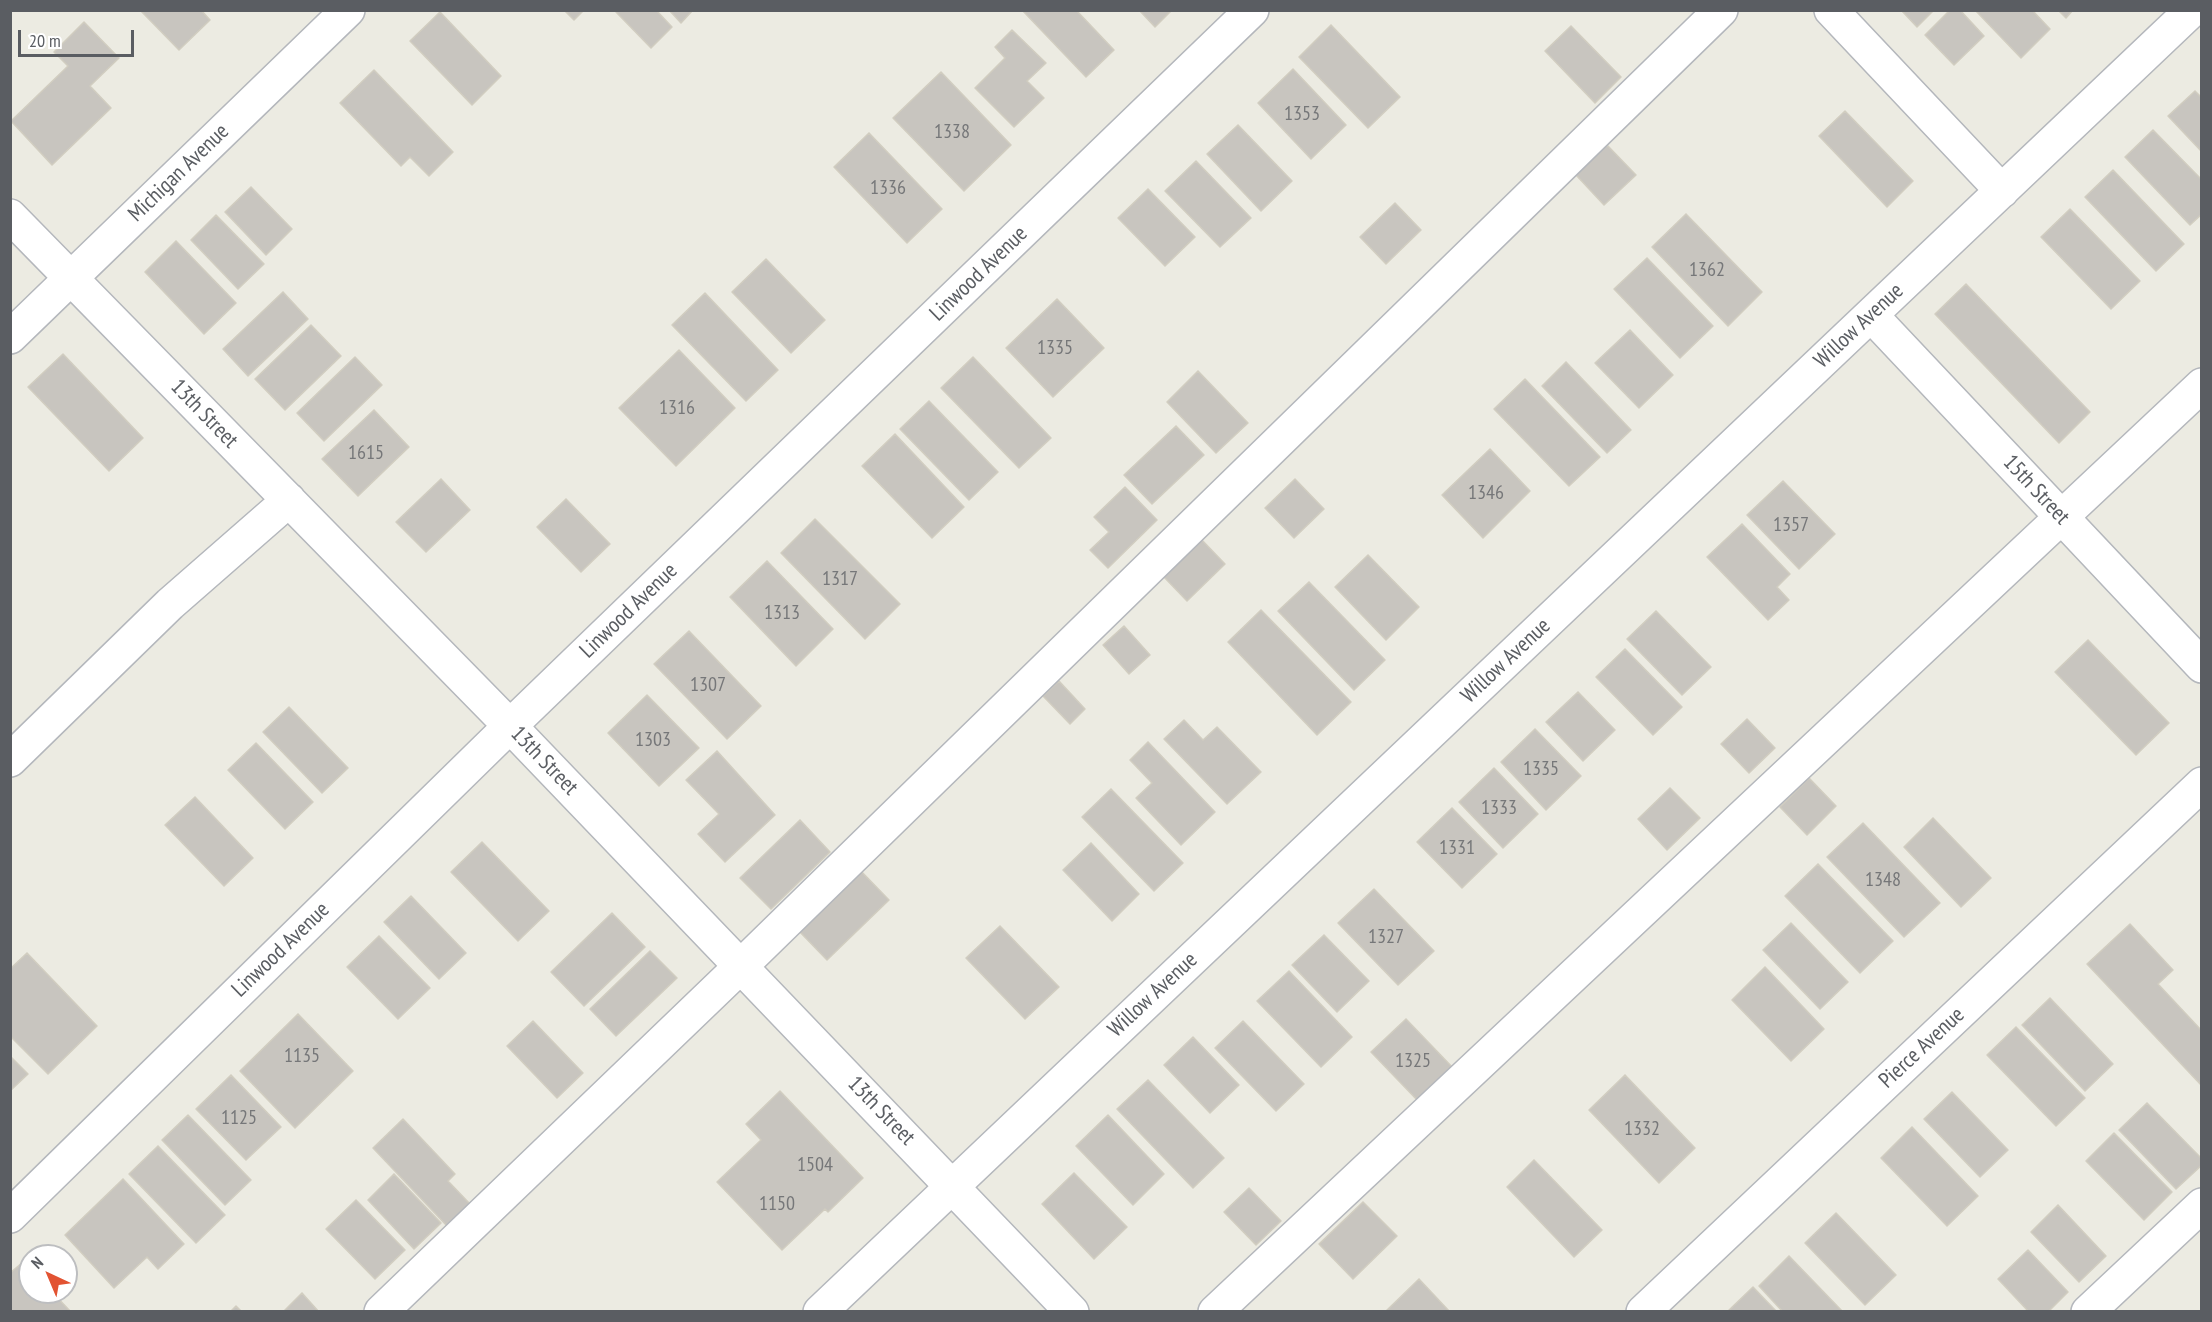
<!DOCTYPE html>
<style>
body{margin:0}
#map{position:relative;width:2212px;height:1322px;overflow:hidden;background:#ecebe2;font-family:"PT Sans Narrow",sans-serif}
canvas{display:block}
.frame{position:absolute;inset:0;border:12px solid #5a5d62;pointer-events:none}
.north{position:absolute;left:18px;top:1244px;width:60px;height:60px;box-sizing:border-box;background:#fff;border:2px solid #bdbec0;border-radius:50%;rotate:316deg;font-size:16px;font-weight:700;line-height:24px;text-align:center;color:#5a5d62}
.north::after{content:'';display:block;margin:auto;width:21px;height:27px;background:#e25332;clip-path:polygon(50% 0,100% 100%,50% 72%,0 100%)}
.scale{position:absolute;left:18px;top:30px;width:116px;height:27px;box-sizing:border-box;border:3px solid #5a5d62;border-top:0;padding-left:8px;font-size:18px;line-height:21px;white-space:nowrap;color:#5a5d62;-webkit-text-stroke:4px #fff;paint-order:stroke}
</style>
<div id="map">
<canvas width="2212" height="1322"></canvas>
<div class="frame"></div>
<div class="north">N</div>
<div class="scale">20 m</div>
</div>
<script>
const g = document.querySelector('canvas').getContext('2d');
g.lineJoin = 'round';
function fill(path, color) { g.fillStyle = color; g.fill(path, 'evenodd'); }
const toPath = rows => new Path2D(rows.map(r => 'M' + r).join(''));
function stroke(path, color, width, dash) { g.strokeStyle = color; g.lineWidth = width; g.lineCap = dash ? 'butt' : 'round'; g.setLineDash(dash || []); g.stroke(path); }
function drawText(font, color, halo, rows, align = 'center') {
  g.font = font + ' "PT Sans Narrow",sans-serif'; g.lineWidth = 4.5; g.setLineDash([]); g.textBaseline = 'middle'; g.strokeStyle = halo; g.fillStyle = color; for (const [text, x, y, turn = 0] of rows) {
    g.save(); g.translate(x, y); g.rotate((+turn || 0) * Math.PI / 180); g.textAlign = isNaN(turn) ? turn : align; if (halo) g.strokeText(text, 0, 0); g.fillText(text, 0, 0); g.restore();
  }
}
const building = toPath([
 [140,10,201,10,210,20,179,50,140,10],
 [564,10,584,10,574,20,564,10],
 [618,10,656,10,672,27,651,48,616,12,618,10],
 [669,10,693,10,681,23,669,10],
 [1022,10,1076,10,1114,50,1086,77,1022,10],
 [1139,10,1172,10,1155,27,1139,10],
 [1901,10,1934,10,1917,27,1901,10],
 [1950,10,1960,10,1984,36,1954,65,1925,35,1950,10],
 [1975,10,2032,10,2050,29,2021,58,1975,10],
 [2058,10,2073,10,2066,18,2058,10],
 [440,12,501,76,472,105,410,41,440,12],
 [84,22,119,58,90,86,111,108,52,165,11,121,68,66,54,52,84,22],
 [1331,25,1400,97,1368,128,1299,57,1331,25],
 [1571,26,1621,77,1595,103,1545,51,1571,26],
 [1012,30,1046,63,1027,81,1044,98,1014,127,975,88,1005,58,995,47,1012,30],
 [1293,69,1346,125,1311,159,1258,103,1293,69],
 [374,70,453,152,429,176,410,157,401,166,340,103,374,70],
 [941,72,1011,145,964,191,893,118,941,72],
 [2195,91,2202,98,2202,152,2168,116,2195,91],
 [1845,111,1913,181,1887,207,1819,136,1845,111],
 [1238,125,1292,181,1261,211,1207,154,1238,125],
 [2153,130,2202,180,2202,214,2190,225,2125,157,2153,130],
 [869,133,942,209,907,243,834,167,869,133],
 [1607,145,1636,175,1604,205,1576,175,1607,145],
 [1196,161,1251,218,1220,247,1165,191,1196,161],
 [2113,170,2184,244,2156,271,2085,197,2113,170],
 [251,187,292,229,266,255,225,212,251,187],
 [1148,189,1195,237,1165,266,1118,218,1148,189],
 [1395,203,1421,230,1386,264,1360,237,1395,203],
 [2070,209,2140,281,2111,309,2041,237,2070,209],
 [1686,214,1762,292,1728,326,1652,247,1686,214],
 [216,215,264,264,238,289,191,240,216,215],
 [176,241,236,303,204,334,145,272,176,241],
 [1647,258,1713,326,1680,358,1614,289,1647,258],
 [766,259,825,320,791,353,732,292,766,259],
 [1966,284,2090,412,2059,443,1935,314,1966,284],
 [283,292,308,319,248,376,223,349,283,292],
 [705,293,778,370,746,401,672,325,705,293],
 [1057,299,1104,348,1053,397,1006,348,1057,299],
 [311,325,341,356,285,410,255,379,311,325],
 [1630,330,1673,375,1639,408,1595,363,1630,330],
 [679,350,735,408,676,466,619,408,679,350],
 [63,354,143,438,109,471,28,387,63,354],
 [355,357,382,385,324,441,297,413,355,357],
 [973,357,1051,438,1019,468,941,388,973,357],
 [1566,362,1631,430,1607,453,1542,386,1566,362],
 [1198,371,1248,423,1216,453,1167,402,1198,371],
 [1525,379,1600,457,1569,486,1494,409,1525,379],
 [929,401,998,472,969,500,900,429,929,401],
 [374,410,409,447,358,496,322,459,374,410],
 [1176,426,1204,455,1152,504,1124,475,1176,426],
 [895,434,964,507,932,538,862,466,895,434],
 [1490,449,1530,491,1483,538,1442,495,1490,449],
 [441,479,470,510,426,552,396,522,441,479],
 [1295,479,1324,509,1294,538,1265,508,1295,479],
 [1783,481,1835,534,1799,569,1747,515,1783,481],
 [1125,487,1157,520,1108,568,1090,550,1109,532,1094,517,1125,487],
 [566,499,610,544,581,572,537,527,566,499],
 [815,519,900,604,865,639,781,553,815,519],
 [1742,524,1790,574,1777,587,1789,600,1768,620,1707,557,1742,524],
 [1200,538,1225,564,1187,601,1162,575,1200,538],
 [1368,555,1419,607,1386,640,1335,587,1368,555],
 [767,561,833,629,796,666,730,597,767,561],
 [1309,582,1385,660,1354,690,1278,611,1309,582],
 [1261,610,1351,702,1317,735,1228,642,1261,610],
 [1656,611,1711,667,1682,695,1627,639,1656,611],
 [1124,626,1150,655,1129,674,1103,645,1124,626],
 [689,631,761,706,727,739,654,664,689,631],
 [2088,640,2169,723,2136,755,2055,672,2088,640],
 [1625,649,1682,707,1653,735,1596,677,1625,649],
 [1059,681,1085,709,1070,724,1043,696,1059,681],
 [1578,692,1615,730,1583,761,1546,722,1578,692],
 [647,695,699,748,659,786,608,733,647,695],
 [289,707,348,768,322,793,263,732,289,707],
 [1747,719,1775,748,1749,773,1721,744,1747,719],
 [1184,720,1203,740,1217,727,1261,772,1227,804,1164,739,1184,720],
 [1535,729,1581,776,1546,810,1501,762,1535,729],
 [1148,742,1215,812,1181,845,1136,798,1152,783,1130,760,1148,742],
 [256,743,313,802,285,829,228,770,256,743],
 [717,751,775,815,725,862,698,834,719,814,686,780,717,751],
 [1494,768,1538,814,1503,848,1459,802,1494,768],
 [1809,778,1836,806,1807,835,1780,807,1809,778],
 [1670,788,1700,818,1667,850,1638,819,1670,788],
 [1111,789,1183,863,1154,891,1082,817,1111,789],
 [195,797,253,858,224,886,165,825,195,797],
 [1452,808,1497,854,1462,888,1417,842,1452,808],
 [1933,818,1991,878,1961,907,1904,847,1933,818],
 [800,820,830,852,771,909,740,878,800,820],
 [1863,823,1940,903,1904,937,1827,857,1863,823],
 [482,842,549,911,518,941,451,872,482,842],
 [1091,843,1139,894,1112,921,1063,870,1091,843],
 [1818,864,1893,941,1860,973,1785,896,1818,864],
 [858,868,889,900,827,960,796,928,858,868],
 [1374,889,1434,951,1398,985,1338,923,1374,889],
 [411,896,466,953,439,979,384,922,411,896],
 [612,913,645,947,584,1006,551,972,612,913],
 [1791,923,1848,982,1820,1009,1763,950,1791,923],
 [2130,924,2173,970,2158,984,2202,1031,2202,1086,2087,964,2130,924],
 [1000,926,1059,987,1025,1019,966,958,1000,926],
 [1324,935,1369,981,1337,1012,1292,965,1324,935],
 [379,936,430,988,398,1019,347,967,379,936],
 [650,951,677,978,616,1036,590,1009,650,951],
 [27,953,97,1026,48,1074,10,1036,10,969,27,953],
 [1765,967,1824,1029,1791,1061,1732,1000,1765,967],
 [1289,971,1352,1037,1321,1067,1257,1001,1289,971],
 [2050,998,2113,1064,2085,1091,2022,1025,2050,998],
 [298,1014,353,1071,295,1128,240,1071,298,1014],
 [1406,1019,1455,1070,1420,1103,1371,1052,1406,1019],
 [533,1021,583,1073,557,1098,507,1046,533,1021],
 [1243,1021,1304,1084,1276,1111,1215,1048,1243,1021],
 [2016,1027,2085,1098,2056,1126,1987,1055,2016,1027],
 [1193,1037,1239,1085,1210,1113,1164,1065,1193,1037],
 [10,1056,28,1074,10,1091,10,1056],
 [231,1075,281,1127,246,1160,196,1109,231,1075],
 [1625,1075,1695,1148,1659,1183,1589,1110,1625,1075],
 [1148,1080,1224,1158,1193,1188,1117,1109,1148,1080],
 [780,1091,863,1178,828,1212,825,1209,782,1250,717,1182,761,1140,746,1124,780,1091],
 [1952,1092,2008,1150,1980,1177,1924,1119,1952,1092],
 [2147,1103,2202,1159,2202,1165,2176,1189,2119,1130,2147,1103],
 [188,1115,251,1180,225,1205,162,1140,188,1115],
 [1108,1115,1164,1174,1133,1205,1076,1146,1108,1115],
 [403,1119,455,1174,448,1181,471,1205,448,1227,373,1148,403,1119],
 [1912,1127,1978,1196,1947,1226,1881,1158,1912,1127],
 [2114,1133,2172,1192,2144,1220,2086,1161,2114,1133],
 [158,1146,225,1215,196,1243,129,1174,158,1146],
 [1534,1160,1602,1230,1574,1257,1507,1187,1534,1160],
 [1074,1173,1127,1227,1094,1259,1042,1204,1074,1173],
 [394,1174,441,1223,414,1249,368,1200,394,1174],
 [123,1179,184,1244,158,1269,147,1257,114,1288,65,1235,123,1179],
 [1249,1188,1281,1221,1256,1245,1224,1212,1249,1188],
 [356,1200,405,1250,375,1279,326,1229,356,1200],
 [1363,1202,1397,1236,1353,1279,1319,1244,1363,1202],
 [2058,1205,2106,1256,2079,1282,2031,1232,2058,1205],
 [1836,1213,1896,1275,1865,1305,1805,1243,1836,1213],
 [2028,1250,2068,1292,2048,1312,2029,1312,1998,1279,2028,1250],
 [1789,1256,1843,1312,1783,1312,1759,1286,1789,1256],
 [23,1262,30,1269,30,1292,52,1292,71,1312,10,1312,10,1273,23,1262],
 [1419,1279,1450,1312,1385,1312,1419,1279],
 [1753,1287,1777,1312,1727,1312,1753,1287],
 [302,1293,319,1312,283,1312,302,1293],
 [236,1306,242,1312,230,1312,236,1306]
]);
fill(building, '#c8c5bf');
stroke(building, '#d1cdc0', 1.5);
const minor = toPath([
 [1831,10,2002,191],
 [10,216,510,726,1072,1312],
 [1871,315,2202,666],
 [10,337,348,10],
 [10,760,170,604,289,500],
 [10,1216,510,726,1252,10],
 [381,1312,741,966,1721,10],
 [820,1312,2192,10],
 [1215,1312,2202,385],
 [1643,1312,2202,784],
 [2088,1312,2202,1205]
]);
stroke(minor, '#b4b7bc', 36);
stroke(minor, '#fff', 33);
drawText('20px', '#767779', null, [
 ["1353",1302,114],
 ["1338",952,132],
 ["1336",888,188],
 ["1362",1707,270],
 ["1335",1055,348],
 ["1316",677,408],
 ["1615",366,453],
 ["1346",1486,493],
 ["1357",1791,525],
 ["1317",840,579],
 ["1313",782,613],
 ["1307",708,685],
 ["1303",653,740],
 ["1335",1541,769],
 ["1333",1499,808],
 ["1331",1457,848],
 ["1348",1883,880],
 ["1327",1386,937],
 ["1135",302,1056],
 ["1325",1413,1061],
 ["1125",239,1118],
 ["1332",1642,1129],
 ["1504",815,1165],
 ["1150",777,1204]
]);
drawText('22px', '#5a5d62', '#fff', [
 ["Michigan Avenue",179,173,-44],
 ["Linwood Avenue",979,274,-44],
 ["Willow Avenue",1859,326,-43],
 ["13th Street",204,414,46],
 ["15th Street",2036,490,47],
 ["Linwood Avenue",629,611,-44],
 ["Willow Avenue",1506,661,-43],
 ["13th Street",544,761,46],
 ["Linwood Avenue",281,950,-44],
 ["Willow Avenue",1153,995,-43],
 ["Pierce Avenue",1922,1048,-43],
 ["13th Street",881,1111,46]
]);
</script>
